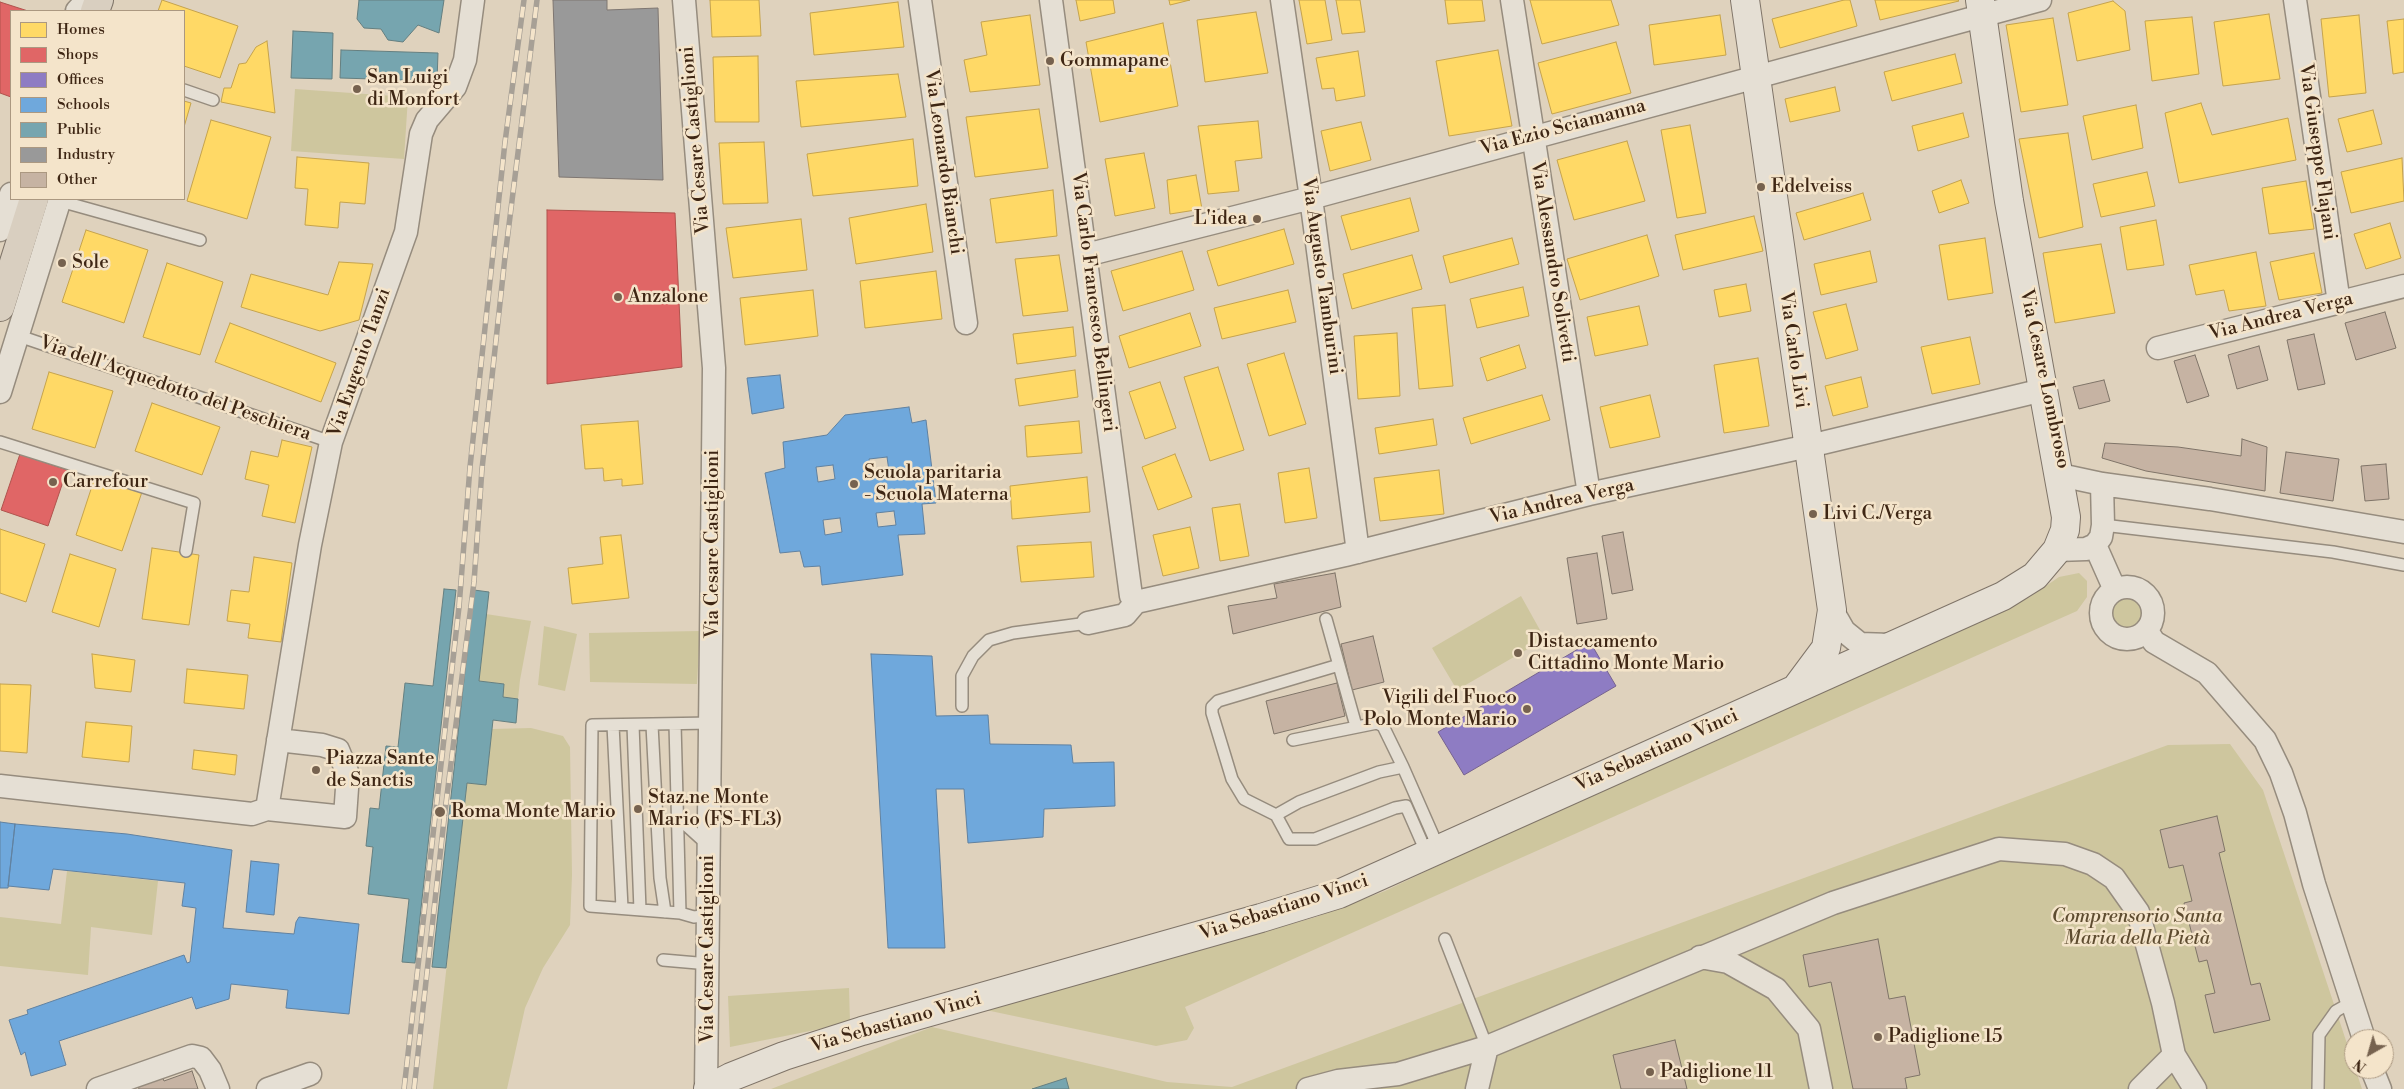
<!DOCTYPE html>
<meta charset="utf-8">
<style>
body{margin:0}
#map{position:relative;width:2404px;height:1089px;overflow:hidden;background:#dfd2bd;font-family:"Libre Bodoni",serif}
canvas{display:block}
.legend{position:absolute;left:10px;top:10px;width:175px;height:190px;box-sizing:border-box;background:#f4e4ca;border:1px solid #ab9881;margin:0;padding:6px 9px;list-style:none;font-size:15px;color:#3e2614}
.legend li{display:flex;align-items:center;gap:10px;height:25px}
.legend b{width:25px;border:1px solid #ab9881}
.north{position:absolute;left:2344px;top:1029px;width:50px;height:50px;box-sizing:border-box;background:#f4e4ca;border:1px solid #ab9881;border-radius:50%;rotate:218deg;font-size:14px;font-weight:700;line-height:20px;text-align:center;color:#3e2614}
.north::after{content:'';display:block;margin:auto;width:18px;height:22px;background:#76624f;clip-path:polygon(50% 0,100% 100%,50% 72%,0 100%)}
</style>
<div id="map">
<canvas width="2404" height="1089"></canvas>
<ul class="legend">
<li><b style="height:14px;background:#ffd966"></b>Homes</li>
<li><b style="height:14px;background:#e06666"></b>Shops</li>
<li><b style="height:14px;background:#8e7cc3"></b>Offices</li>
<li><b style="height:14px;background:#6fa8dc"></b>Schools</li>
<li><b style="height:14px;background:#76a5af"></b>Public</li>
<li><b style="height:14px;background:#999"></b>Industry</li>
<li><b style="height:14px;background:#c6b3a3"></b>Other</li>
</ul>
<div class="north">N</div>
</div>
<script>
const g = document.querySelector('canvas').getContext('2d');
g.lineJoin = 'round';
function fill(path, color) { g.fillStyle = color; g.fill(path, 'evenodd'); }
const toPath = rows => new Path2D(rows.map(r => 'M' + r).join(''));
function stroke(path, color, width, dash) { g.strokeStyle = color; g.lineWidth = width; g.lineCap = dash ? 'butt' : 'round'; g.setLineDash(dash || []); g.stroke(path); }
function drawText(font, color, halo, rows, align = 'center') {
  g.font = font + ' "Libre Bodoni",serif'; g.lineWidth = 5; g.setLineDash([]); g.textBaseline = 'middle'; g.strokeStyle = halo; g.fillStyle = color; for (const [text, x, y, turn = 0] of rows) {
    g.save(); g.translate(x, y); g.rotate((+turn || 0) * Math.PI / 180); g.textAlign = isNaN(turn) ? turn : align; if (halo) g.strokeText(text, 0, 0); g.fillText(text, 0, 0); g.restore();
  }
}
fill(toPath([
 [295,89,408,97,404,159,291,151],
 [2079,573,2087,581,2087,597,2077,611,1185,1007,1194,1028,1187,1040,1156,1046,981,1009,1316,917,1385,891,1502,835,1712,743,2030,597,2059,577],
 '2110 613a18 18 0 1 1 36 0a18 18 0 1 1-36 0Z',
 [1521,596,1545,639,1457,690,1432,648],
 [486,614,531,621,520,680,518,699,503,697,504,684,479,681],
 [544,626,577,634,565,691,538,685],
 [700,631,697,684,590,682,589,633],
 [531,728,563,736,570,747,572,875,570,925,543,968,525,1008,507,1089,433,1089,467,783,486,784,492,729],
 [2230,744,2263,790,2362,1089,771,1089,932,1027,1167,1082,1232,1087,2168,745],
 [67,871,158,881,152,935,91,927,88,975,0,966,0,917,61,924],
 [849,988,850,1023,730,1047,728,996]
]), '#cec69e');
const homes = toPath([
 [162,0,238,26,220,78,184,66,184,11,158,11,162,0],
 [710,0,759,0,761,36,712,37,710,0],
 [1076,0,1113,0,1115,13,1080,21,1076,0],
 [1169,0,1190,0,1170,5,1169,0],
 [1299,0,1325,0,1332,40,1307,44,1299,0],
 [1336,0,1360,0,1365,32,1342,34,1336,0],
 [1445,0,1482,0,1485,21,1448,24,1445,0],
 [1530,0,1611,0,1619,25,1542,44,1530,0],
 [1844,0,1850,0,1857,26,1780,48,1772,19,1844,0],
 [1875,0,1958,0,1959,1,1880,20,1875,0],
 [2113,1,2125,11,2130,50,2077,61,2068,13,2113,1],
 [898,2,904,47,814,55,810,13,898,2],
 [1256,12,1268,73,1205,82,1197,20,1256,12],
 [2269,14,2280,79,2223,86,2214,22,2269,14],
 [1030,15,1040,85,970,92,964,60,987,55,981,22,1030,15],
 [1720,15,1726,55,1654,65,1649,25,1720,15],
 [2359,15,2366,93,2329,97,2321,19,2359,15],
 [2192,17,2199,74,2152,81,2145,21,2192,17],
 [2053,18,2068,105,2021,112,2006,25,2053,18],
 [2404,19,2404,72,2393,74,2387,21,2404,19],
 [1163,23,1178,106,1100,122,1086,42,1163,23],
 [267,41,275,113,221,102,224,88,231,88,239,64,246,63,256,47,267,41],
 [1616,42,1631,93,1552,114,1538,63,1616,42],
 [1498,50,1512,126,1449,136,1436,61,1498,50],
 [1358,51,1365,96,1336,101,1334,88,1322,89,1316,58,1358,51],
 [1955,54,1962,83,1892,101,1884,72,1955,54],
 [758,56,759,122,715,122,713,57,758,56],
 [898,74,906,117,801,127,796,81,898,74],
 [1835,87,1840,111,1790,122,1785,99,1835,87],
 [184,101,191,103,184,127,184,101],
 [2201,103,2212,135,2288,118,2296,160,2179,183,2165,113,2201,103],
 [2136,105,2143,148,2092,160,2083,116,2136,105],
 [1039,109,1048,168,975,177,966,117,1039,109],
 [2373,110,2382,144,2347,152,2338,119,2373,110],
 [1963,113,1969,137,1918,151,1912,126,1963,113],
 [211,120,271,137,247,219,187,201,211,120],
 [1258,121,1262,158,1235,161,1239,191,1208,194,1198,126,1258,121],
 [1361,122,1371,160,1330,171,1321,131,1361,122],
 [1690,125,1706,213,1677,218,1661,130,1690,125],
 [2068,133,2083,227,2039,238,2019,139,2068,133],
 [913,139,918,186,813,196,807,154,913,139],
 [1627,141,1645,201,1574,220,1557,160,1627,141],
 [764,142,768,203,723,204,719,143,764,142],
 [1144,153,1155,208,1115,216,1105,159,1144,153],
 [297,157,369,163,365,204,340,202,338,228,305,225,308,189,295,188,297,157],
 [2402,158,2404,201,2351,213,2341,172,2402,158],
 [2147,172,2155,206,2101,217,2093,184,2147,172],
 [1196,175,1202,209,1170,214,1167,180,1196,175],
 [1961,180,1969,203,1939,213,1932,191,1961,180],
 [2306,181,2314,229,2269,234,2262,188,2306,181],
 [1053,190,1057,236,996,243,990,199,1053,190],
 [1863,193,1871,220,1804,240,1796,213,1863,193],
 [1410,198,1419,231,1351,250,1341,216,1410,198],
 [926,204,933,252,856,264,849,218,926,204],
 [1754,216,1763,251,1683,270,1675,235,1754,216],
 [801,219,807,270,733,278,726,228,801,219],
 [2156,220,2164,265,2127,270,2120,227,2156,220],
 [2390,223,2401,258,2366,269,2354,234,2390,223],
 [1284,229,1294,264,1218,286,1207,251,1284,229],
 [86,230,148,250,124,323,62,302,86,230],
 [1647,235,1659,276,1580,300,1567,259,1647,235],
 [1512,238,1519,264,1450,283,1443,256,1512,238],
 [1985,238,1993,293,1948,300,1939,245,1985,238],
 [2101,244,2115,313,2055,323,2043,253,2101,244],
 [1182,251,1194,290,1123,311,1111,271,1182,251],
 [1870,251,1877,282,1821,295,1814,264,1870,251],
 [2256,252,2266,306,2229,311,2224,290,2196,295,2189,265,2256,252],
 [2314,253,2322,293,2279,300,2270,262,2314,253],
 [1059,255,1068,311,1023,316,1015,259,1059,255],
 [1412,255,1422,289,1352,309,1343,274,1412,255],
 [339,262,373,264,359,320,320,331,241,307,251,274,328,295,339,262],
 [167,263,223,282,200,355,143,337,167,263],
 [936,271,942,319,865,328,860,281,936,271],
 [1746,284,1751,311,1719,317,1714,290,1746,284],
 [1523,287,1529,316,1477,328,1470,299,1523,287],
 [813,290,818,336,745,345,740,298,813,290],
 [1288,290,1296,322,1222,339,1214,308,1288,290],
 [1846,304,1858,350,1826,359,1813,312,1846,304],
 [1445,305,1453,386,1419,389,1412,308,1445,305],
 [1639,306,1648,345,1595,356,1587,317,1639,306],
 [1190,313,1201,346,1129,368,1119,336,1190,313],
 [230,323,336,363,321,402,215,362,230,323],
 [1073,327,1076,356,1017,364,1013,334,1073,327],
 [1397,333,1400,396,1358,399,1354,336,1397,333],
 [1970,337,1980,384,1932,394,1921,347,1970,337],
 [1519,345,1526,368,1487,381,1480,358,1519,345],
 [1284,353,1306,424,1269,436,1247,364,1284,353],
 [1758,358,1769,426,1724,433,1714,365,1758,358],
 [1218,367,1244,450,1210,461,1184,377,1218,367],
 [1075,370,1078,397,1019,406,1015,379,1075,370],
 [49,372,113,391,95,448,32,429,49,372],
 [1861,377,1868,407,1833,416,1825,386,1861,377],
 [1160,382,1176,428,1145,439,1129,392,1160,382],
 [1542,395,1550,420,1471,444,1463,418,1542,395],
 [1650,395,1660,437,1610,448,1600,407,1650,395],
 [152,403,220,427,202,475,135,451,152,403],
 [1433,419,1437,445,1379,454,1375,428,1433,419],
 [638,421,643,484,622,486,622,479,604,481,603,468,585,469,581,425,638,421],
 [1079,421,1082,453,1027,457,1025,426,1079,421],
 [282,440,312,447,295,523,262,516,269,485,245,479,251,451,278,457,282,440],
 [1175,454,1192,497,1158,510,1142,467,1175,454],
 [1309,468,1317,518,1285,523,1278,473,1309,468],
 [1439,470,1444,514,1380,521,1374,478,1439,470],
 [95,477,142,492,122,551,76,535,95,477],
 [1087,477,1090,512,1012,519,1010,486,1087,477],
 [1240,504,1249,556,1220,561,1212,508,1240,504],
 [1190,527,1199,568,1163,576,1153,535,1190,527],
 [0,529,45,544,26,602,0,593,0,529],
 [621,535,629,598,572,604,568,568,603,564,600,537,621,535],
 [1091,542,1094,577,1021,582,1017,546,1091,542],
 [152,548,199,555,189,625,142,619,152,548],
 [70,554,116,569,99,627,52,612,70,554],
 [254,557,292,563,281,642,248,638,250,624,227,621,231,590,249,592,254,557],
 [92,654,135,660,131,692,95,688,92,654],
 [187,669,248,675,244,709,184,703,187,669],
 [0,684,31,685,27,753,0,751,0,684],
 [86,722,132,726,129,762,82,757,86,722],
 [194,750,237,755,235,775,192,769,194,750]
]);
fill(homes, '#ffd966');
stroke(homes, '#c5a34d', 1);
const shops = toPath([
 [0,2,28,11,11,11,11,97,0,93,0,2],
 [547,210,675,213,682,367,547,384,547,210],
 [20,454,67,470,48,526,1,510,20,454]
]);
fill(shops, '#e06666');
stroke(shops, '#af534d', 1);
const offices = toPath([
 [1590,642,1616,686,1464,775,1438,732,1590,642]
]);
fill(offices, '#8e7cc3');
stroke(offices, '#76628e', 1);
const schools = toPath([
 [780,375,784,408,752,414,747,378,780,375],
 [909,407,912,423,926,420,936,503,922,504,925,534,898,535,903,575,822,585,820,566,804,567,800,551,780,553,765,473,785,468,783,442,827,435,845,415,909,407],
 [887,457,889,471,871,473,869,459,887,457],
 [833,465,835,479,818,482,816,467,833,465],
 [894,511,896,525,878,527,876,513,894,511],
 [840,518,842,532,825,535,823,520,840,518],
 [871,654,932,656,936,716,988,715,990,744,1071,745,1073,763,1114,762,1115,806,1044,809,1043,837,968,843,964,789,936,789,945,948,888,948,871,654],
 [0,822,15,824,8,888,0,888,0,822],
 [15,824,127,834,232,850,223,928,294,934,296,922,299,917,359,924,349,1014,286,1008,288,990,231,984,229,999,196,1009,192,997,59,1041,66,1065,31,1076,25,1052,21,1055,9,1020,28,1014,27,1010,184,955,187,963,190,962,196,908,182,906,185,883,53,869,49,890,8,886,15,824],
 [251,861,279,864,274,915,246,912,251,861]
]);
fill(schools, '#6fa8dc');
stroke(schools, '#6081a0', 1);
const public = toPath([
 [359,0,444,0,439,33,418,25,403,42,388,40,381,29,364,28,357,19,359,0],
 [293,31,333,33,332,79,291,78,293,31],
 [341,50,438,53,437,81,340,78,341,50],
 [444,589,456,590,415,963,402,962,409,899,368,894,373,847,366,846,370,808,379,809,386,746,398,747,405,683,433,686,444,589],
 [474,590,489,592,479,681,504,684,503,697,518,699,516,723,493,720,486,785,467,783,446,968,432,967,474,590],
 [1066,1078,1069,1089,1032,1089,1066,1078]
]);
fill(public, '#76a5af');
stroke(public, '#657f80', 1);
const industry = toPath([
 [553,0,607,0,607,10,658,8,663,180,559,177,553,0]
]);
fill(industry, '#999');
stroke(industry, '#7e7671', 1);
const building = toPath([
 [2385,312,2396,348,2356,360,2345,323,2385,312],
 [2314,334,2325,384,2298,390,2287,340,2314,334],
 [2259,346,2268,380,2237,389,2228,355,2259,346],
 [2195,355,2209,396,2187,403,2174,361,2195,355],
 [2104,380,2110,401,2079,409,2073,387,2104,380],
 [2242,439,2267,447,2265,491,2146,471,2102,458,2105,443,2178,447,2241,456,2242,439],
 [2286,452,2339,459,2333,501,2280,493,2286,452],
 [2386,464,2389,499,2365,501,2361,466,2386,464],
 [1623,532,1633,590,1612,594,1602,536,1623,532],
 [1597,553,1607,619,1577,624,1567,558,1597,553],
 [1335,573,1341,607,1233,634,1228,606,1277,598,1274,584,1335,573],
 [1373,636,1384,682,1352,690,1341,644,1373,636],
 [1337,683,1345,716,1274,734,1266,701,1337,683],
 [2217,816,2225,851,2219,853,2251,985,2260,983,2270,1020,2214,1033,2205,995,2215,993,2207,960,2199,962,2184,903,2192,901,2183,865,2169,868,2160,830,2217,816],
 [1878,939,1889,999,1905,996,1920,1075,1905,1078,1907,1089,1853,1089,1831,982,1809,987,1803,955,1878,939],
 [1675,1040,1687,1089,1621,1089,1613,1055,1675,1040],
 [192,1071,198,1089,139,1089,137,1084,162,1076,164,1081,192,1071]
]);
fill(building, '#c6b3a3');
stroke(building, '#7f7468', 1);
const lane = toPath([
 [184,90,213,100],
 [60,201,200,240],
 [19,336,331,442],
 [0,442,194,503,186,551],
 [2103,525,2333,552,2404,565],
 [1326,619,1356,726],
 [962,706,962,676,973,656,989,640,1013,633,1088,623],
 [675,724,680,913],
 [613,725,622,908],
 [633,725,640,910],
 [652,725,660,878,665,912],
 [1293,740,1377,723,1383,726,1403,767],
 [1276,815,1244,799,1232,779,1212,713,1212,707,1218,701,1339,665],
 [677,817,709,846],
 [1427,854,1406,806,1395,808,1315,839,1289,839,1276,815,1299,802,1379,772,1403,767,1439,849],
 [709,915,694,917,680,913,590,906,592,725,712,723],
 [1445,939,1487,1047],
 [663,960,709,964],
 [2318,1089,2319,1035,2336,1011,2352,1002]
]);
const street = toPath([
 [684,0,714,368,706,1089],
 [920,0,966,323],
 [1051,0,1131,596,1136,602],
 [1282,0,1311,198,1358,552],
 [1512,0,1589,494],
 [2295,0,2339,303],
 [77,11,87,0],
 [0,230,11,194],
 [1086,255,1311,198,2040,0],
 [2158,348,2404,286],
 [0,392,60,199],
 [2060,475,2102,484,2210,499,2404,532],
 [2095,545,2115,590],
 [2057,550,2086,549,2095,545,2101,537,2103,525,2102,484],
 '2101 613a26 26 0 1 1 52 0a26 26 0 1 1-52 0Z',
 [1832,610,1844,631,1860,644,1891,645],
 [1088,623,1125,615,1136,602,1345,555,1589,494,1822,443,2043,390],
 [2147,631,2154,642,2207,673,2265,740,2281,773,2295,813,2314,884,2364,1039],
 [278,740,322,745,338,750,348,774,345,817,267,809,310,545,331,442,406,232,421,134,427,120,455,87,465,60,473,0],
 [0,786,252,814,267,809],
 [1700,957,1728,962,1776,989,1809,1029,1821,1089],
 [2372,1069,2380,1089],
 [98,1089,192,1056,201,1058,210,1070,218,1089],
 [268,1089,310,1074],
 [1308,1089,1338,1081,1398,1074,1487,1047,1833,903,1999,849,2065,854,2093,864,2114,878,2138,912,2163,1003,2174,1055,2195,1089],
 [1477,1089,1487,1047],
 [2140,1089,2174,1055]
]);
const secondary = toPath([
 [1745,0,1832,610,1826,648,1797,687],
 [708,1089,731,1077,784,1056,862,1031,1261,918,1339,894,2003,596,2035,576,2057,550,2065,530,2066,517,2009,201,1980,0]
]);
const primary = toPath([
 [95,11,99,0],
 [0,307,34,199]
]);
stroke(lane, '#968c7e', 14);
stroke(street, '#968c7e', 25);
stroke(secondary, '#7f7468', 30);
stroke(primary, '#7f7468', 30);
stroke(lane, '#e5dfd4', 11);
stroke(street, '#e5dfd4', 22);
stroke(secondary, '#e5dfd4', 28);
stroke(primary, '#d9cfc0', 28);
const rail = toPath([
 [404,1089,459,607,470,467,505,142,524,0],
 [414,1089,445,811,474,582,482,469,505,257,537,0]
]);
stroke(rail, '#a7a096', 5.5);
stroke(rail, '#f4e4ca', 4, [11]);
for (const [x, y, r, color] of [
 [1050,61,5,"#76624f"],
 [357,89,5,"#76624f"],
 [1761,187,5,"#76624f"],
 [1257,219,5,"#76624f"],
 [62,263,5,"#76624f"],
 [618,297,5,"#76624f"],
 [53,482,5,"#76624f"],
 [854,484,5,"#76624f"],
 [1813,514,5,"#76624f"],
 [1518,653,5,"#76624f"],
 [1527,709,5,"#76624f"],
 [316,770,5,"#76624f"],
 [638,809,5,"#76624f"],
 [440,812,6,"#76624f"],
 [1878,1037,5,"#76624f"],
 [1650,1072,5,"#76624f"]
]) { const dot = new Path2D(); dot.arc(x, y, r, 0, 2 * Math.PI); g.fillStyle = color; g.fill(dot); stroke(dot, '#f4e4ca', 2); }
drawText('19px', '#3e2614', '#f4e4ca', [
 ["Gommapane",1060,61],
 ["San Luigi",367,78],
 ["di Monfort",367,100],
 ["Edelveiss",1771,187],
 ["L'idea",1247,219,"right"],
 ["Sole",72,263],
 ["Anzalone",628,297],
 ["Scuola paritaria",864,473],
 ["- Scuola Materna",864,495],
 ["Carrefour",63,482],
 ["Livi C./Verga",1823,514],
 ["Distaccamento",1528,642],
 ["Cittadino Monte Mario",1528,664],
 ["Vigili del Fuoco",1517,698,"right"],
 ["Polo Monte Mario",1517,720,"right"],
 ["Piazza Sante",326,759],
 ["de Sanctis",326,781],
 ["Staz.ne Monte",648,798],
 ["Mario (FS-FL3)",648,820],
 ["Roma Monte Mario",451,812],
 ["Padiglione 15",1888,1037],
 ["Padiglione 11",1660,1072]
], 'left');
drawText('19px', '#3e2614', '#f4e4ca', [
 ["Via Ezio Sciamanna",1563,128,-15],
 ["Via Cesare Castiglioni",696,140,-95],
 ["Via Giuseppe Flajani",2317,152,82],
 ["Via Leonardo Bianchi",943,162,82],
 ["Via Alessandro Solivetti",1552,262,81],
 ["Via Augusto Tamburini",1321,276,82],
 ["Via Carlo Francesco Bellingeri",1093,302,83],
 ["Via Andrea Verga",2281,317,-14],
 ["Via Carlo Livi",1793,350,82],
 ["Via Eugenio Tanzi",360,363,-71],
 ["Via Cesare Lombroso",2044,379,78],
 ["Via dell'Acquedotto del Peschiera",175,389,19],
 ["Via Andrea Verga",1562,502,-13],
 ["Via Cesare Castiglioni",713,544,-90],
 ["Via Sebastiano Vinci",1657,751,-24],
 ["Via Sebastiano Vinci",1284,908,-18],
 ["Via Cesare Castiglioni",708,949,-90],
 ["Via Sebastiano Vinci",896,1023,-16]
]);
drawText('italic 19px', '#5e4c30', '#f4e4ca', [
 ["Comprensorio Santa",2137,917],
 ["Maria della Pietà",2137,939]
]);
</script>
